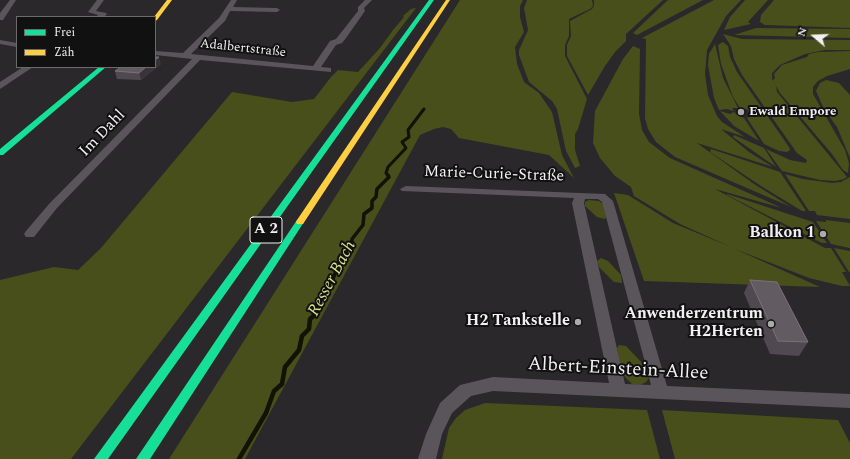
<!DOCTYPE html>
<meta charset="utf-8">
<style>
body{margin:0}
#map{position:relative;width:850px;height:459px;overflow:hidden;background:#2a282a;font-family:Spectral,serif}
canvas{display:block}
.legend{position:absolute;left:16px;top:16px;width:140px;height:52px;box-sizing:border-box;background:#121112;border:1px solid #6c6a6c;margin:0;padding:5px 7px;list-style:none;font-size:12px;color:#f2f0f2}
.legend li{display:flex;align-items:center;gap:8px;height:20px}
.legend b{width:20px;border:1px solid #6c6a6c}
.north{position:absolute;left:794px;top:16px;width:40px;height:40px;-webkit-text-stroke:3px #121112;paint-order:stroke;rotate:289deg;font-size:11px;font-weight:700;line-height:16px;text-align:center;color:#f2f0f2}
.north::after{content:'';display:block;margin:auto;width:14px;height:18px;background:#f2f0f2;clip-path:polygon(50% 0,100% 100%,50% 72%,0 100%)}
</style>
<div id="map">
<canvas width="850" height="459"></canvas>
<ul class="legend">
<li><b style="height:5px;background:#16e098"></b>Frei</li>
<li><b style="height:5px;background:#ffcf43"></b>Zäh</li>
</ul>
<div class="north">N</div>
</div>
<script>
const g = document.querySelector('canvas').getContext('2d');
g.lineJoin = 'round';
function fill(path, color) { g.fillStyle = color; g.fill(path, 'evenodd'); }
const toPath = rows => new Path2D(rows.map(r => 'M' + r).join(''));
function stroke(path, color, width, dash) { g.strokeStyle = color; g.lineWidth = width; g.lineCap = dash ? 'butt' : 'round'; g.setLineDash(dash || []); g.stroke(path); }
function drawText(font, color, halo, rows, align = 'center') {
  g.font = font + ' Spectral,serif'; g.lineWidth = 4; g.setLineDash([]); g.textBaseline = 'middle'; g.strokeStyle = halo; g.fillStyle = color; for (const [text, x, y, turn = 0] of rows) {
    g.save(); g.translate(x, y); g.rotate((+turn || 0) * Math.PI / 180); g.textAlign = isNaN(turn) ? turn : align; if (halo) g.strokeText(text, 0, 0); g.fillText(text, 0, 0); g.restore();
  }
}
fill(toPath([
 [460,0,523,0,520,6,520,17,524,32,515,47,517,64,524,82,539,93,552,112,562,155,574,178,549,155,459,138,451,129,443,127,434,129,420,135,245,459,169,459],
 [527,0,592,0,593,6,590,9,569,19,569,36,565,45,565,56,587,99,578,129,575,134,575,150,580,166,575,168,566,151,557,109,552,101,529,82,519,55,519,50,528,30,524,8],
 [594,0,663,0,626,34,626,41,615,52,605,66,588,95,567,56,567,45,571,36,570,21,592,9,594,6],
 [668,0,703,0,637,35,633,33],
 [714,0,741,0,726,16,707,50,705,74,708,95,717,116,722,122,745,137,721,129,749,152,773,167,697,143,754,184,791,207,675,157,656,142,648,129,645,118,646,39,642,38],
 [745,0,768,0,748,22,751,24,724,30,730,17],
 [774,0,850,0,850,28,765,25,760,22,761,15],
 [416,8,71,459,0,459,0,280,54,267,78,270,101,248,232,92,292,102,314,99,331,77,338,70,358,72,380,48,393,30,404,17,403,16,411,9],
 [756,28,850,29,850,38,734,35],
 [723,34,742,39,850,40,850,50,825,50,805,54,780,65,772,73,772,79,776,85,777,92,847,177,844,179,835,181,820,180,782,171,766,149,790,160,806,163,807,160,797,153,742,75,734,59,731,46],
 [723,42,728,46,730,57,737,72,789,147,790,150,787,152,779,151,764,144,747,118,751,116,747,109,740,108,733,97,721,64,718,45],
 [715,44,723,78,738,108,732,108,734,111,727,109,719,110,714,98,708,65,709,54],
 [633,46,640,49,639,114,642,130,649,142,670,158,782,208,715,189,825,248,831,248,846,272,842,272,850,286,842,286,809,278,735,249,820,287,644,281,614,193,628,195,673,223,731,247,680,224,634,196,631,187,615,176,600,158,593,143,595,111,623,59],
 [850,51,850,69,827,76,818,81,813,87,813,94,845,150,849,163,848,173,843,170,832,154,780,93,773,80,775,78,774,74,782,65,807,57,809,54,818,52],
 [826,80,839,83,850,95,850,158,837,127,824,109,816,91,820,83],
 [720,111,730,114,734,112,737,115,744,118,759,141,734,126],
 [734,135,764,148,776,167,733,137],
 [711,149,780,172,806,211,802,211,761,186,710,152],
 [785,174,803,179,832,183,841,182,850,177,850,219,817,215,815,211,809,211],
 [727,194,813,222,827,243,822,243,727,195],
 [589,200,599,201,603,204,606,217,605,219,597,217,585,206,585,202],
 [826,220,850,223,850,248,831,244,816,221,826,222],
 [834,248,850,251,850,272,849,272],
 [601,258,608,261,621,275,622,283,614,282,599,267,597,261],
 [619,345,626,346,645,366,649,378,646,382,640,385,632,384,626,378,622,373,617,348],
 [485,403,647,410,660,459,442,459,449,428,456,418,465,410],
 [662,410,838,420,850,443,850,459,675,459]
]), '#494f1b');
stroke(toPath([
 [388,176,386,173,388,167,406,148,402,142,409,137,408,130,424,109]
]), '#111304', 3);
stroke(toPath([
 [321,301,329,290,340,260,351,247,352,239,363,225,364,214,372,208,372,201,376,197,377,189,389,177,388,175]
]), '#111304', 3.5);
stroke(toPath([
 [239,459,266,413,274,391,282,384,285,367,299,350,302,336,309,329,310,319,318,312,319,303,321,300]
]), '#111304', 4.5);
fill(toPath([
 [10,0,16,0,3,20,0,20,0,13,10,0],
 [97,0,104,0,96,11,106,13,107,14,104,17,96,17,98,15,88,12,97,0],
 [231,0,237,0,233,7,277,8,280,10,277,12,230,11,225,21,191,54,313,66,330,41,336,39,358,11,358,7,365,0,372,0,364,8,365,11,346,38,342,43,336,45,321,67,331,68,331,72,200,60,57,208,34,237,26,237,24,234,26,231,49,204,192,59,155,55,155,51,183,53,219,18,231,0],
 [0,40,17,43,17,47,0,44,0,40],
 [23,67,33,67,0,89,0,82,23,67],
 [406,186,605,194,613,201,667,386,850,394,850,408,493,391,471,396,452,413,442,434,436,459,418,459,426,434,440,403,460,385,493,377,609,383,572,203,574,198,402,191,400,189,406,186],
 [585,199,598,199,602,202,651,385,625,384,584,203,585,199]
]), '#5a555a');
fill(toPath([
 [429,0,434,0,108,459,94,459,429,0],
 [99,67,106,67,3,155,0,155,0,149,99,67],
 [300,219,304,222,150,459,136,459,297,220,300,219]
]), '#16e098');
fill(toPath([
 [167,0,172,0,157,20,155,21,155,17,154,17,167,0],
 [446,0,450,0,303,224,297,224,296,222,297,220,446,0]
]), '#ffcf43');
fill(toPath([
 [161,64,141,80,117,79,115,71],
 [750,280,808,342,799,356,770,354,744,293]
]), '#504951');
fill(toPath([
 [159,57,161,64,141,80,139,73,146,67,155,67,155,60]
]), '#3a343a');
const building = toPath([
 [155,57,159,57,155,60,155,57],
 [121,67,146,67,139,73,115,71,121,67],
 [750,280,777,282,808,342,778,341,750,280]
]);
fill(building, '#625b62');
stroke(building, '#787279', 1);
for (const [x, y, r, color] of [
 [741,112,4,"#acaaac"],
 [823,234,4,"#acaaac"],
 [578,322,4,"#acaaac"],
 [771,324,4,"#acaaac"]
]) { const dot = new Path2D(); dot.arc(x, y, r, 0, 2 * Math.PI); g.fillStyle = color; g.fill(dot); stroke(dot, '#121112', 1.5); }
drawText('13px', '#f2f0f2', '#121112', [
 ["Adalbertstraße",243,49,6]
]);
drawText('bold 13px', '#f2f0f2', '#121112', [
 ["Ewald Empore",749,112]
], 'left');
for (const [x, y, w] of [
 [266,230,32]
]) { const box = new Path2D(); box.roundRect(x - w / 2, y - 13, w, 26, 3); g.fillStyle = '#121112'; g.fill(box); stroke(box, '#f2f0f2', 1); }
drawText('bold 15px', '#f2f0f2', null, [
 ["A 2",266,230]
]);
drawText('16px', '#f2f0f2', '#121112', [
 ["Im Dahl",103,134,-46],
 ["Marie-Curie-Straße",494,175,2]
]);
drawText('bold 16px', '#f2f0f2', '#121112', [
 ["Balkon 1",815,234],
 ["Anwenderzentrum",763,315],
 ["H2Herten",763,333],
 ["H2 Tankstelle",570,322]
], 'right');
drawText('italic 17px', '#d9e78d', '#121112', [
 ["Resser Bach",333,279,-62]
]);
drawText('19px', '#f2f0f2', '#121112', [
 ["Albert-Einstein-Allee",618,370,3]
]);
</script>
